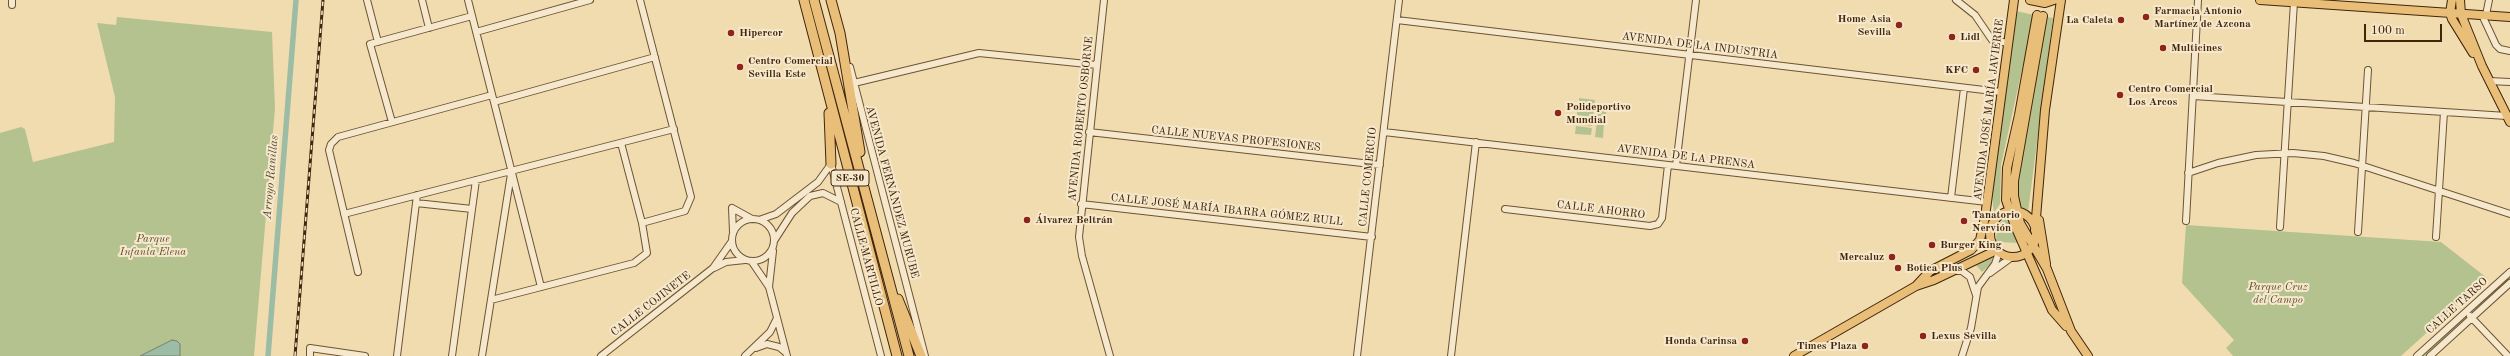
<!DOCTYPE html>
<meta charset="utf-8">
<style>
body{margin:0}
#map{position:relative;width:2510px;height:356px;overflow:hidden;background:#f1dcb0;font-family:"Old Standard TT",serif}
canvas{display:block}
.scale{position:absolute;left:2364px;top:24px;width:78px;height:18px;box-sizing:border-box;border:2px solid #42250a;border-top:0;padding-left:5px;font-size:12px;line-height:14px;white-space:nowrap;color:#42250a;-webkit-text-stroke:3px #f6e8cc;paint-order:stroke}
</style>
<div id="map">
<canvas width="2510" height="356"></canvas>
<div class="scale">100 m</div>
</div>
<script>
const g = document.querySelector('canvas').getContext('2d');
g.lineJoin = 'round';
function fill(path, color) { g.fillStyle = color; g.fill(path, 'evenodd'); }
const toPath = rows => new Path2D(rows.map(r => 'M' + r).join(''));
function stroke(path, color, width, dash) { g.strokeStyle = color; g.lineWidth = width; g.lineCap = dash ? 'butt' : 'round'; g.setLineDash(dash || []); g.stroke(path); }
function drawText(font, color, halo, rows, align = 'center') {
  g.font = font + ' "Old Standard TT",serif'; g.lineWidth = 4; g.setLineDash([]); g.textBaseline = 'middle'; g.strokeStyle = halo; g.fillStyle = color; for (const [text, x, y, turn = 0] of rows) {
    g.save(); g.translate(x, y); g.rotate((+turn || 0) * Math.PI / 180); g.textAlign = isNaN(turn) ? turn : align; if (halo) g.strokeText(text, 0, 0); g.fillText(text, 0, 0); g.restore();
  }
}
fill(toPath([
 [2016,11,2034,15,2001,165,2000,204,1994,213,1992,197],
 [117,17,272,32,275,108,254,356,0,356,0,133,21,127,25,129,33,162,114,142,115,97,97,23,116,25],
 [2047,17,2053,18,2028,212,2020,206,2016,186],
 [1579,98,1595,100,1594,107,1579,106],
 [1599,105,1607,106,1605,122,1597,121],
 [1578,107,1594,109,1593,117,1577,115],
 [1577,117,1593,118,1592,126,1576,124],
 [1597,121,1604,122,1603,138,1595,137],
 [1576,126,1592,128,1591,135,1575,134],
 [2008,217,2019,243,1997,242,1996,241,1997,225],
 [2186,225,2441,242,2487,278,2401,356,2233,356,2226,348,2234,340,2182,283],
 [1991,257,1993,259,1991,264,1982,272,1976,265],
 [2510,276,2510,280,2473,313,2471,313],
 [2465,317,2466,319,2426,356,2421,356]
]), '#b4c290');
const water = toPath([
 [172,340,177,341,180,344,180,356,140,356,172,340]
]);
fill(water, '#9cbca6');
stroke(water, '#788068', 1);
stroke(toPath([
 [268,356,296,0]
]), '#9cbca6', 5.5);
const minor = toPath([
 [367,0,378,42],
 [422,0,429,28],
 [468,0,541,287],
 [640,0,691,197,685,211,642,223],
 [1104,0,1079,237,1082,256,1110,356],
 [1956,0,1975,15,1992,40,2008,43],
 [12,5,12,0],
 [2482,15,2496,45,2500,49,2510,51],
 [2486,15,2489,0],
 [1397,20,2001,92],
 [476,32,590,0],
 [850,67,925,356],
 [2489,81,2510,82],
 [854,83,979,53,1097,65],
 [2193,96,2507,116],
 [494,102,655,57],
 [392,122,370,44,472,16],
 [1089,132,1380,165],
 [1384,132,1987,202],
 [831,164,881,356],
 [1676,166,1696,0],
 [2188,173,2218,163,2256,155,2293,153,2324,156,2354,163,2510,214],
 [1951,198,1964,88],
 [416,203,472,209],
 [1081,204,1372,237],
 [732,208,733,232],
 [732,208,752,219],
 [1505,209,1650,226,1658,224,1662,218,1668,165],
 [344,214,674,129],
 '732 240a21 21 0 1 1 42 0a21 21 0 1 1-42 0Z',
 [759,220,776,214,818,182,831,164],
 [2186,221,2198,0],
 [2280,227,2294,2],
 [2358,232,2368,70],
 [2436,237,2444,112],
 [774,241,792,213,810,196,823,193,841,202],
 [752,262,769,287,787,356],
 [714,268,726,262,745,260],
 [1955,271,1962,271,1970,277,1976,295],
 [358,272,329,150,331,144,338,137,492,95],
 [1990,273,2012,257],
 [769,287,773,251],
 [491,300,634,263,647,253,642,223,621,143],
 [2470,316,2508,356],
 [756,348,767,344,779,347,785,352],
 [310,356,310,348,365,356],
 [397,356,417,195],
 [452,356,476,180],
 [482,356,511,174],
 [601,356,713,268,732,241],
 [745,356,770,332,777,318],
 [1357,356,1399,0],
 [1451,356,1476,142],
 [1962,356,1971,328,1978,287,1995,264,1999,252],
 [2417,356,2510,272],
 [2430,356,2510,283]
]);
const major = toPath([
 [2030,0,2045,3,2054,0],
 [2260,0,2510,17],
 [2452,0,2450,13,2452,19,2473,53],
 [2460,0,2461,14,2482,66,2510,122],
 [2037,15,2019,115,2007,168,2006,200,2015,226,2052,310,2066,326],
 [2043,16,2014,181,2014,196,2020,223,2047,269,2071,331,2088,356],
 '1990 234a23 23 0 1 1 46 0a23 23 0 1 1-46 0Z',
 [2039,220,2046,264],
 [2035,230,2045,110,2061,0],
 [1916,286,1930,271,1971,250,1980,240,1985,217,2014,0],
 [1794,356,1916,286,1934,280,1997,250]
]);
const highway = toPath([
 [804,0,897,356],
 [814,0,909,356],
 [831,0,840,33,860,152],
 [829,113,831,164],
 [898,299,921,356]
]);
stroke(minor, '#6e5334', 8);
stroke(major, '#42250a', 10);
stroke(highway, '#42250a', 11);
stroke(minor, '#f6e8cc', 6);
stroke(major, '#e8be78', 8);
stroke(highway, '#e8be78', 9);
const rail = toPath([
 [295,356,323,0]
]);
stroke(rail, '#42250a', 3);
stroke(rail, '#f6e8cc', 1.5, [4.5]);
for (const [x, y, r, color] of [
 [2146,17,4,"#8f2418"],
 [2121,20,4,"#8f2418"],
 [1899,25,4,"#8f2418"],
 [731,33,4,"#8f2418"],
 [1952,37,4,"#8f2418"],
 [2163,48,4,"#8f2418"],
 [740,67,4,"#8f2418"],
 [1976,70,4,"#8f2418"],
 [2120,95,4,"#8f2418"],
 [1558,113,4,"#8f2418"],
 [1027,220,4,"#8f2418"],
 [1964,221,4,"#8f2418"],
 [1932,245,4,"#8f2418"],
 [1892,257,4,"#8f2418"],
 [1898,268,4,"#8f2418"],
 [1923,336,4,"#8f2418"],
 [1745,341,4,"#8f2418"],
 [1865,346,4,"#8f2418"]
]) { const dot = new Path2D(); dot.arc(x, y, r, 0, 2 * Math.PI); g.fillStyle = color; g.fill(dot); stroke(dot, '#f6e8cc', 1.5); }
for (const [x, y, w] of [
 [850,178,38]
]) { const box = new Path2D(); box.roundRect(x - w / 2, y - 8, w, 16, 3); g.fillStyle = '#f6e8cc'; g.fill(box); stroke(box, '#42250a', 1); }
drawText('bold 10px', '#42250a', null, [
 ["SE-30",850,178]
]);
drawText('bold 11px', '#42250a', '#f6e8cc', [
 ["Farmacia Antonio",2154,11],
 ["Martínez de Azcona",2154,24],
 ["Home Asia",1891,19,"right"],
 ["Sevilla",1891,32,"right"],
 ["La Caleta",2113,20,"right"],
 ["Hipercor",739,33],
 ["Lidl",1960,37],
 ["Multicines",2171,48],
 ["Centro Comercial",748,61],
 ["Sevilla Este",748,74],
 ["KFC",1968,70,"right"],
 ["Centro Comercial",2128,89],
 ["Los Arcos",2128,102],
 ["Polideportivo",1566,107],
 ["Mundial",1566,120],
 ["Tanatorio",1972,215],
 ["Nervión",1972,228],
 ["Álvarez Beltrán",1035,220],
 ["Burger King",1940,245],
 ["Mercaluz",1884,257,"right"],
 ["Botica Plus",1906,268],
 ["Lexus Sevilla",1931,336],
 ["Honda Carinsa",1737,341,"right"],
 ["Times Plaza",1857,346,"right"]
], 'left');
drawText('11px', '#42250a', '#f6e8cc', [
 ["AVENIDA DE LA INDUSTRIA",1700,46,7],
 ["AVENIDA JOSÉ MARÍA JAVIERRE",1989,110,-83],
 ["AVENIDA ROBERTO OSBORNE",1081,119,-84],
 ["CALLE NUEVAS PROFESIONES",1236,139,6],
 ["AVENIDA DE LA PRENSA",1686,157,7],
 ["CALLE COMERCIO",1368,177,-84],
 ["AVENIDA FERNÁNDEZ MURUBE",892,192,75],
 ["CALLE JOSÉ MARÍA IBARRA GÓMEZ RULL",1227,210,6],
 ["CALLE AHORRO",1601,210,7],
 ["CALLE MARTILLO",866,257,75],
 ["CALLE COJINETE",651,304,-38],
 ["CALLE TARSO",2457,306,-42]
]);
drawText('italic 11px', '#5e4c2c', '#f6e8cc', [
 ["Parque",153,239],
 ["Infanta Elena",153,252],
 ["Parque Cruz",2278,287],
 ["del Campo",2278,300]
]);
drawText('italic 12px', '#584b31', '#f6e8cc', [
 ["Arroyo Ranillas",271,177,-85]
]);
</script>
